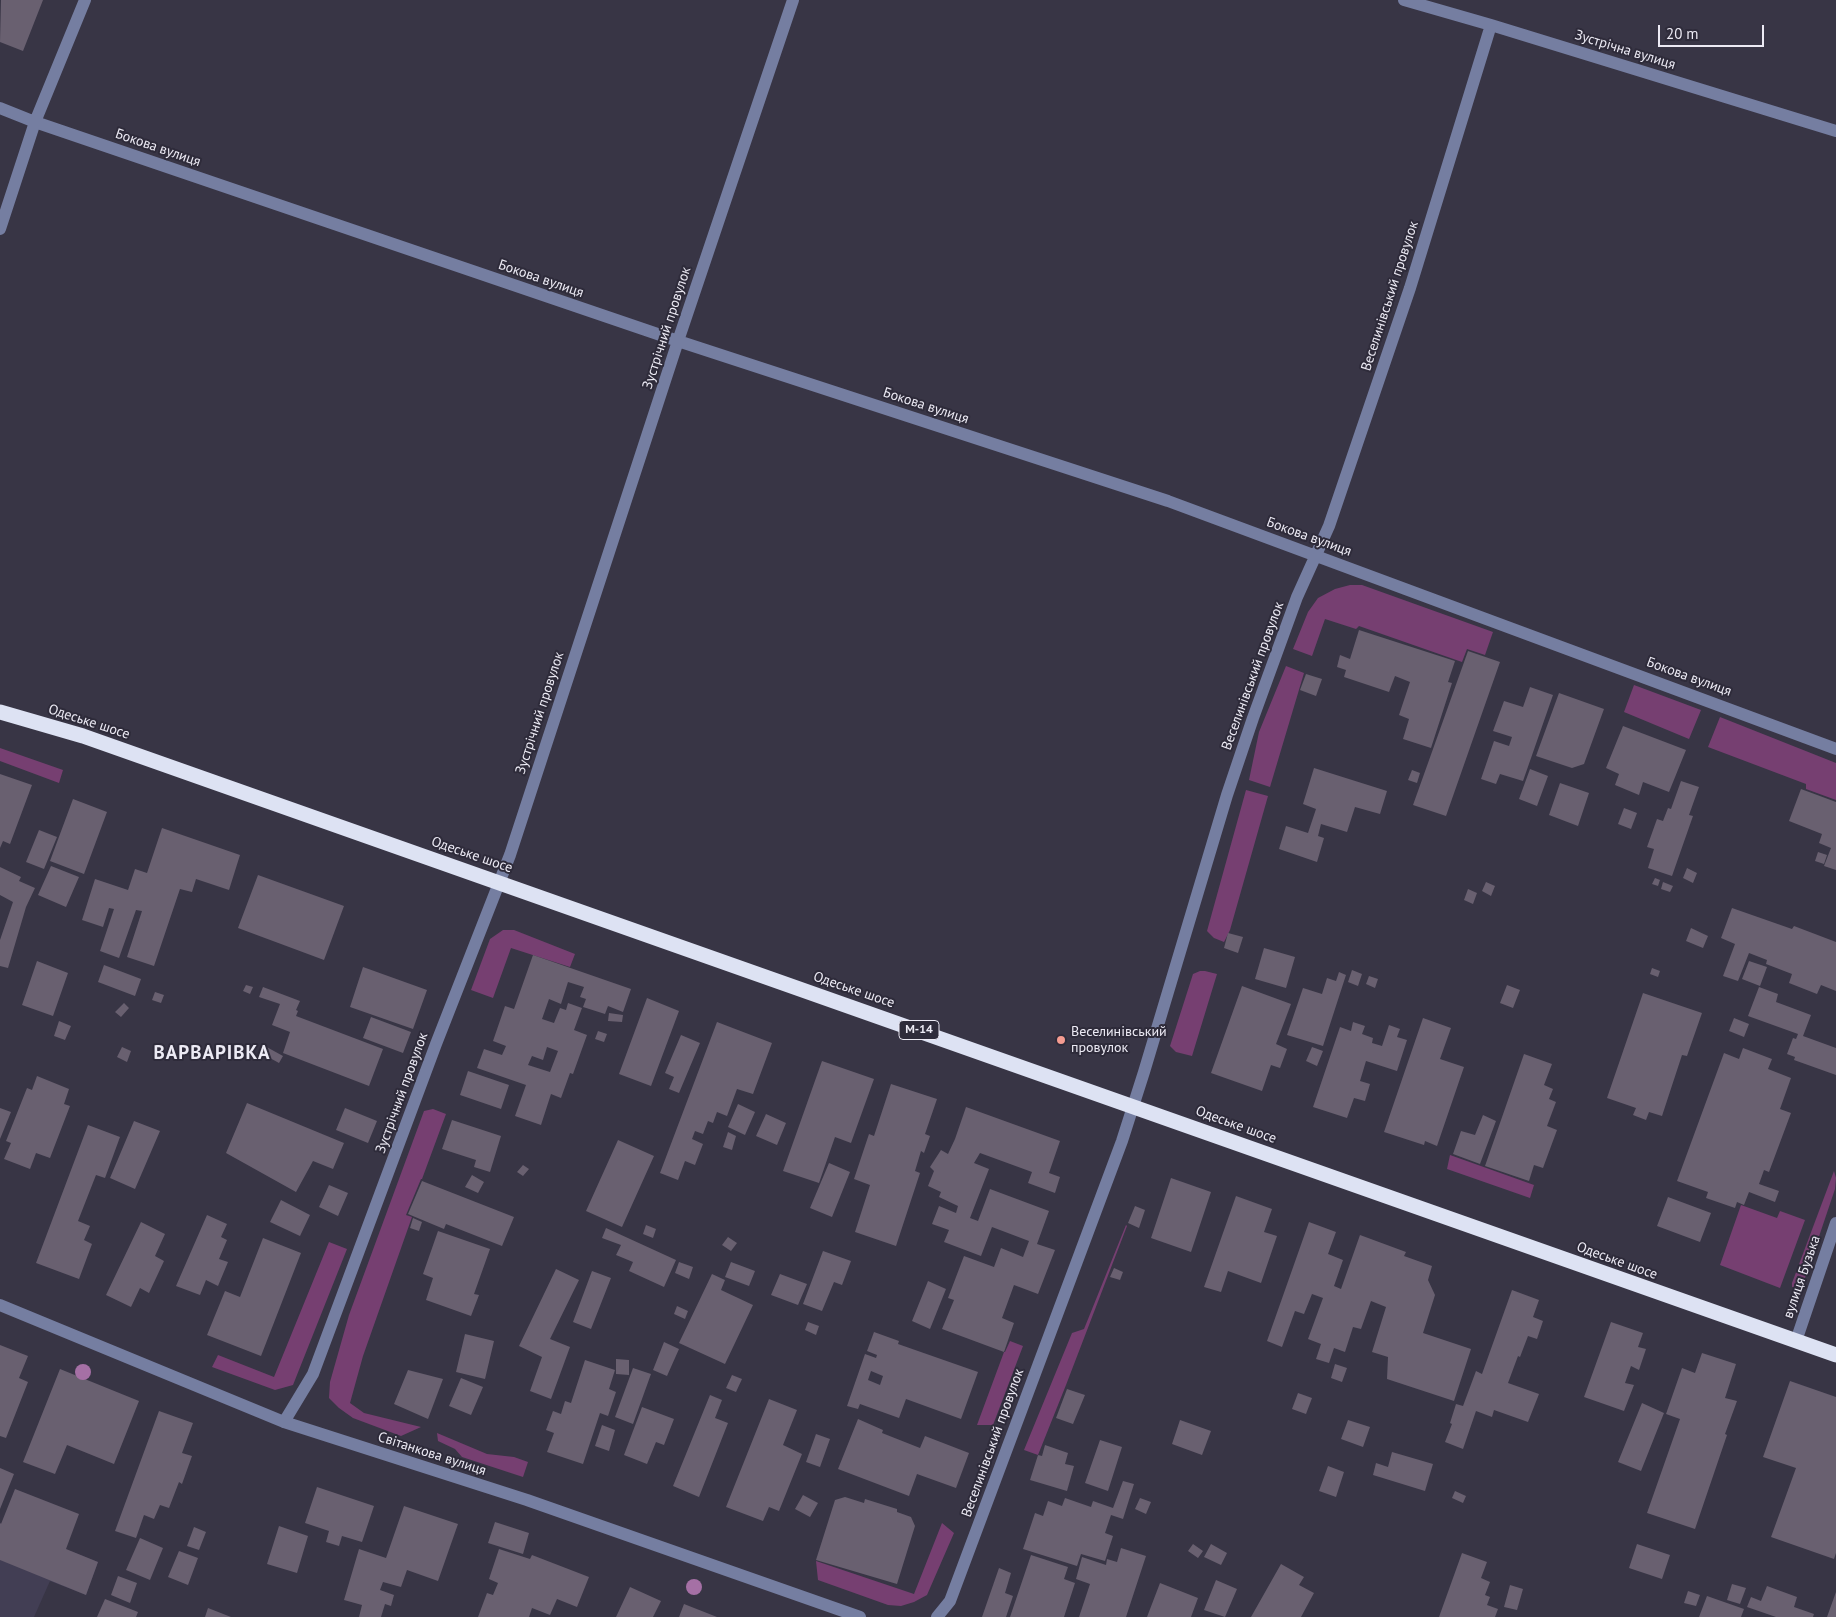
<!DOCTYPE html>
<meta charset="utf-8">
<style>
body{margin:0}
#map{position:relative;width:1836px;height:1617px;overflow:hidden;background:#383545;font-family:"PT Sans",sans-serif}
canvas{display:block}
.scale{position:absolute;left:1658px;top:25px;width:106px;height:22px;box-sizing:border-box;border:2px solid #eceaf4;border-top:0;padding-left:6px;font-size:15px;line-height:18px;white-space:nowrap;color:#eceaf4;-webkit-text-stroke:4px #2e2b3a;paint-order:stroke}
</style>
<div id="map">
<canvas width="1836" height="1617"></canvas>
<div class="scale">20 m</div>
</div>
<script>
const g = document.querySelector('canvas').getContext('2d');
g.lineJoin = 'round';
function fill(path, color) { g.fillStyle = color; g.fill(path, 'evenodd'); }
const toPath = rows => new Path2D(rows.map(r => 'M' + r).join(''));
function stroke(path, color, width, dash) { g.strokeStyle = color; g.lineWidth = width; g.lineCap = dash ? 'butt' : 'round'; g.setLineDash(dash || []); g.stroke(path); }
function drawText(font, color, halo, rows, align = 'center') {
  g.font = font + ' "PT Sans",sans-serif'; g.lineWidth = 4; g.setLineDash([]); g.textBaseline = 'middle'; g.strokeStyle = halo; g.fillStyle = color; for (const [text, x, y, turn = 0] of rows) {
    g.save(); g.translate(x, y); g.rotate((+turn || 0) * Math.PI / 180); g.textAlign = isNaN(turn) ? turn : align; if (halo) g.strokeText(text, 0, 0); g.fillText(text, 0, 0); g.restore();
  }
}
fill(toPath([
 [0,1523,98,1562,86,1595,50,1581,34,1617,0,1617]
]), '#423e54');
fill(toPath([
 [1350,585,1362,585,1493,632,1485,655,1467,649,1462,662,1359,626,1356,629,1325,619,1312,656,1293,649,1308,612,1318,598,1335,589],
 [1286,666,1304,673,1270,787,1249,780,1259,732],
 [1634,685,1701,710,1689,739,1624,712],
 [1720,717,1836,763,1836,800,1806,789,1806,784,1708,747],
 [0,748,63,770,59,783,0,761],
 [1246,790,1268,796,1230,930,1224,942,1214,938,1207,931],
 [503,930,514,930,575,954,570,967,511,948,493,998,471,990,490,939],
 [1200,971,1205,971,1217,974,1192,1056,1176,1052,1170,1046,1193,974],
 [433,1109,446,1114,422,1179,421,1179,406,1215,412,1217,363,1356,350,1403,364,1413,421,1427,401,1436,353,1418,339,1408,329,1398,330,1382,349,1315,424,1111],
 [1450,1155,1534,1185,1530,1198,1447,1169],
 [1834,1171,1836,1178,1835,1189,1802,1287,1792,1287,1792,1283],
 [1741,1205,1777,1218,1780,1211,1805,1220,1780,1288,1720,1265],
 [1126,1225,1127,1226,1066,1385,1038,1455,1024,1450,1072,1333,1084,1329],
 [329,1242,347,1249,293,1385,275,1390,212,1367,218,1355,274,1377],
 [1010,1341,1023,1346,993,1425,977,1425,1004,1352,1005,1352],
 [437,1433,487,1454,514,1457,528,1462,523,1477,462,1457,455,1449,438,1441],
 [942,1523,954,1533,927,1595,914,1602,901,1606,888,1605,818,1580,816,1561,914,1594]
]), '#763f71');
fill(toPath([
 [1,0,43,0,23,51,0,42],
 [1359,630,1455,661,1448,682,1452,683,1431,748,1403,739,1409,719,1399,715,1410,682,1395,676,1389,692,1344,677,1346,670,1337,667,1340,655,1350,659],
 [1468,651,1500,662,1446,816,1413,805],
 [1306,674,1322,679,1316,696,1300,690],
 [1530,687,1553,695,1523,781,1500,774,1496,784,1481,779,1494,741,1509,746,1512,737,1493,731,1504,701,1523,707],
 [1559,693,1604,709,1584,764,1572,768,1536,756],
 [1623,726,1686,750,1669,792,1643,782,1639,795,1615,785,1619,774,1606,768],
 [1314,768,1387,791,1380,814,1355,807,1347,832,1321,824,1318,836,1324,838,1317,862,1279,849,1286,826,1308,833,1316,809,1303,804],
 [1530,769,1548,776,1537,806,1519,799],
 [1412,770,1420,773,1417,783,1408,780],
 [0,774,32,785,10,844,3,841,0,848],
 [1681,781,1699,787,1689,815,1693,816,1672,876,1648,868,1654,849,1647,847,1657,819,1663,821,1668,808,1671,809],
 [1560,783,1589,793,1578,826,1549,815],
 [1801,789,1836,802,1836,870,1824,866,1831,848,1819,843,1822,834,1789,821],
 [73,799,107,812,84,874,50,861],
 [1624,808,1637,813,1631,829,1618,824],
 [162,828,240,855,229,890,196,879,192,892,180,889,154,966,127,957,142,911,136,910,119,958,100,951,114,909,109,908,103,927,82,920,95,879,128,890,135,869,147,873],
 [39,830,57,837,44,869,26,862],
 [1818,852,1827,855,1824,864,1815,861],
 [51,866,79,877,66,907,38,895],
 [0,867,21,877,19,881,35,888,26,907,8,968,0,966,0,940,13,902,0,895],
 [1687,868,1697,873,1693,883,1683,878],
 [258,875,344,906,324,960,238,928],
 [1655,878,1660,880,1658,886,1652,884],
 [1486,882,1495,886,1491,896,1482,891],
 [1663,882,1673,886,1670,892,1661,889],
 [1468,889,1477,893,1473,904,1464,900],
 [1732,908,1792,929,1794,926,1836,942,1836,991,1821,985,1817,994,1789,983,1792,974,1766,964,1767,960,1749,953,1738,981,1723,976,1735,944,1721,938],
 [1691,928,1708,936,1703,948,1686,941],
 [1228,933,1243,937,1238,953,1224,948],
 [1264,948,1295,957,1286,988,1255,979],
 [533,955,631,989,623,1012,608,1006,605,1014,583,1007,586,999,580,997,584,987,568,982,561,1004,549,999,542,1019,554,1023,560,1008,566,1010,568,1003,582,1008,574,1030,587,1035,573,1074,570,1073,561,1098,551,1094,541,1125,515,1116,526,1085,477,1068,484,1049,502,1055,506,1046,493,1041,505,1006,514,1009],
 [547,1047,558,1051,550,1072,528,1065,532,1056,543,1060],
 [37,961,68,973,53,1016,22,1005],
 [1749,961,1767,967,1760,986,1742,979],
 [104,965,141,979,135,996,98,982],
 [363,967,427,990,413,1029,350,1007],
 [1652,968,1660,971,1658,977,1650,974],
 [1352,970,1362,974,1358,986,1348,982],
 [1339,972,1346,975,1323,1046,1287,1035,1303,988,1322,994,1327,978,1336,981],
 [1369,976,1378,979,1375,988,1366,984],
 [246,985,253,987,250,994,243,991],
 [1507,985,1520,990,1513,1008,1500,1003],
 [1242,986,1291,1004,1276,1044,1287,1049,1280,1068,1271,1065,1262,1091,1211,1073],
 [263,987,300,1001,296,1010,298,1011,296,1016,383,1049,369,1086,283,1053,290,1032,272,1025,280,1004,259,997],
 [1759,987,1778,994,1776,1002,1811,1015,1803,1036,1836,1048,1836,1075,1794,1060,1795,1057,1787,1054,1793,1038,1796,1039,1798,1034,1748,1016],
 [155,992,164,995,161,1003,152,1000],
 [1643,993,1702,1013,1687,1056,1682,1055,1662,1116,1649,1112,1646,1120,1633,1115,1636,1108,1607,1098],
 [647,998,679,1011,651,1086,619,1074],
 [124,1003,129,1008,121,1017,115,1012],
 [609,1013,623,1015,622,1022,608,1021],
 [371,1017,411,1032,403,1053,363,1038],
 [1423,1018,1451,1028,1440,1059,1464,1067,1437,1146,1425,1141,1424,1145,1384,1132],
 [1734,1018,1749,1024,1744,1037,1729,1031],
 [59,1021,71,1026,65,1040,54,1036],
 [717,1022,772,1043,753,1094,737,1089,727,1116,717,1112,713,1123,708,1121,703,1134,695,1131,692,1139,703,1144,695,1165,685,1161,678,1180,660,1173],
 [1353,1022,1365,1026,1362,1034,1373,1038,1372,1043,1382,1046,1389,1025,1400,1029,1397,1037,1407,1040,1397,1071,1366,1061,1360,1081,1370,1084,1365,1101,1354,1098,1347,1118,1313,1107,1340,1027,1351,1031],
 [598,1031,607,1034,604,1042,595,1039],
 [681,1035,700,1043,679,1093,669,1089,674,1077,665,1073],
 [263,1045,283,1056,279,1063,259,1052],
 [122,1047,131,1051,127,1062,117,1057],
 [1312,1047,1323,1051,1317,1066,1306,1061],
 [1743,1048,1772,1059,1768,1069,1791,1078,1780,1109,1791,1113,1769,1172,1764,1170,1759,1184,1779,1191,1775,1202,1749,1192,1744,1205,1737,1202,1735,1208,1706,1198,1708,1192,1677,1181,1724,1053,1739,1059],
 [1524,1054,1552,1064,1544,1085,1553,1089,1549,1099,1556,1102,1547,1126,1557,1130,1543,1168,1534,1165,1529,1181,1485,1166],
 [822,1061,874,1079,851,1143,835,1137,819,1183,783,1171],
 [468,1071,509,1085,501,1109,460,1095],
 [37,1076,69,1089,64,1104,70,1106,50,1158,36,1153,30,1169,4,1159,11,1143,6,1141,27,1088,32,1090],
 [891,1084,937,1099,925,1134,930,1136,924,1153,921,1151,915,1171,920,1173,896,1246,855,1232,870,1185,854,1179,869,1134,874,1136],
 [247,1103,344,1143,333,1169,313,1161,296,1192,226,1153],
 [738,1104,755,1112,745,1135,728,1127],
 [966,1107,1060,1141,1049,1173,1060,1177,1055,1193,1028,1183,1032,1172,980,1153,974,1163,989,1169,970,1218,978,1221,990,1189,1049,1211,1037,1244,1055,1250,1038,1294,1014,1285,1002,1318,1014,1323,1004,1352,942,1329,954,1300,948,1298,964,1256,994,1267,1001,1248,1023,1257,1029,1241,992,1227,981,1256,944,1242,949,1230,932,1224,939,1206,956,1213,958,1206,939,1197,941,1192,928,1186,934,1171,930,1167,941,1150,948,1154,955,1139],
 [0,1108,11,1112,0,1139],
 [345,1108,377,1121,368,1143,336,1130],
 [766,1114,786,1123,777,1145,756,1136],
 [1483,1115,1496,1121,1480,1164,1453,1154,1461,1131,1475,1135],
 [452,1120,501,1136,490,1172,474,1167,476,1160,442,1149],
 [134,1121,160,1131,135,1189,110,1178],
 [88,1125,120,1137,105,1178,96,1175,78,1221,90,1226,84,1240,92,1244,79,1279,36,1263],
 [728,1132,736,1136,732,1150,723,1147],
 [618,1140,654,1156,622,1227,586,1211],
 [829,1163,850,1172,832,1217,810,1208],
 [523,1165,529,1169,523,1176,517,1172],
 [472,1175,484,1182,478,1193,465,1187],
 [1171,1178,1211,1192,1191,1252,1151,1238],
 [422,1181,514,1217,502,1246,446,1224,444,1229,408,1214],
 [329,1185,348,1193,338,1216,319,1207],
 [1236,1196,1272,1209,1264,1232,1277,1236,1261,1283,1228,1271,1221,1292,1204,1287],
 [1668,1197,1711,1213,1700,1242,1657,1226],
 [281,1200,310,1215,300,1236,270,1222],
 [1135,1206,1145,1210,1139,1228,1128,1223],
 [207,1215,227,1224,221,1237,227,1240,219,1259,228,1262,218,1286,206,1280,200,1295,176,1286],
 [413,1218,422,1222,419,1231,410,1228],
 [141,1222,165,1234,155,1256,164,1261,149,1293,140,1288,131,1307,106,1295],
 [1309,1222,1336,1232,1328,1254,1343,1260,1334,1286,1341,1289,1360,1235,1406,1252,1404,1256,1432,1266,1428,1280,1435,1295,1423,1333,1471,1349,1454,1401,1387,1379,1388,1357,1372,1352,1386,1307,1371,1301,1361,1329,1353,1327,1345,1352,1334,1348,1329,1363,1316,1359,1321,1344,1308,1339,1323,1298,1312,1294,1304,1314,1295,1311,1282,1347,1267,1341],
 [646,1225,656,1229,653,1238,643,1234],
 [606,1228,676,1260,664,1287,629,1271,633,1262,616,1255,621,1245,602,1238],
 [438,1231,490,1249,474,1294,479,1295,471,1316,426,1300,433,1278,423,1274],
 [728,1237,737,1243,731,1251,722,1245],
 [263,1238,301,1253,261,1356,207,1335,225,1291,240,1297],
 [823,1251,851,1261,842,1285,834,1282,822,1311,803,1304],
 [679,1262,693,1267,689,1279,675,1273],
 [731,1262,755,1271,749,1286,725,1277],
 [1114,1268,1123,1272,1120,1280,1110,1277],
 [556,1269,579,1280,550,1339,570,1347,551,1399,530,1391,542,1357,519,1346],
 [592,1271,611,1278,591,1329,573,1322],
 [712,1274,725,1280,721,1290,753,1305,725,1364,679,1343],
 [780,1274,807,1284,798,1305,771,1295],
 [928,1281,946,1289,930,1329,912,1321],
 [1512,1290,1539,1300,1533,1317,1543,1321,1537,1339,1528,1336,1520,1357,1518,1356,1508,1383,1539,1394,1528,1422,1494,1410,1492,1417,1476,1411,1463,1449,1445,1442,1452,1424,1450,1423,1456,1404,1463,1406,1476,1371,1482,1374],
 [677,1306,688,1311,685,1319,674,1314],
 [808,1322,819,1326,816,1335,805,1330],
 [1611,1322,1643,1333,1638,1347,1646,1349,1639,1370,1631,1366,1625,1383,1634,1385,1624,1411,1584,1397],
 [874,1332,899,1341,898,1344,978,1372,961,1419,906,1399,899,1418,860,1404,858,1409,847,1406,865,1354,876,1358,877,1355,867,1351],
 [871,1371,883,1376,880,1385,868,1380],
 [465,1334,494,1341,485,1379,456,1372],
 [664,1342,679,1349,667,1376,653,1370],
 [0,1345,28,1356,19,1378,28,1382,6,1438,0,1436],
 [1702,1353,1736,1364,1725,1398,1737,1401,1725,1434,1727,1435,1695,1529,1647,1513,1680,1419,1666,1414,1682,1368,1695,1373],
 [616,1359,629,1360,629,1375,616,1374],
 [585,1360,615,1370,609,1389,616,1392,608,1416,600,1413,583,1464,547,1452,554,1433,546,1430,553,1411,561,1414,565,1401,571,1403],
 [1335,1364,1347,1368,1342,1382,1331,1378],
 [633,1368,651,1374,633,1424,615,1417],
 [60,1369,139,1401,114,1464,67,1445,55,1474,23,1462],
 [408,1370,443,1379,428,1419,394,1404],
 [732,1375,742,1379,736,1392,726,1388],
 [461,1378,483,1387,471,1415,449,1406],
 [1790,1381,1836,1397,1836,1553,1834,1559,1771,1537,1796,1468,1763,1457],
 [1067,1389,1085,1395,1073,1424,1056,1418],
 [1298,1393,1312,1398,1306,1414,1292,1409],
 [710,1395,722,1400,715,1418,728,1423,699,1497,673,1486],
 [769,1399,797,1410,783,1445,802,1454,779,1511,769,1507,763,1521,726,1507],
 [1642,1403,1664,1413,1641,1471,1618,1462],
 [642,1407,674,1419,664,1445,656,1442,647,1464,624,1455],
 [159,1411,193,1423,182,1453,192,1456,182,1484,179,1482,169,1508,160,1505,154,1519,144,1515,136,1538,115,1531],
 [858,1419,883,1430,882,1433,920,1448,925,1436,969,1453,956,1488,917,1474,909,1496,838,1469],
 [1180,1420,1211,1431,1202,1455,1172,1444],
 [1348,1420,1370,1427,1363,1447,1341,1439],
 [602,1425,615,1430,609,1451,595,1446],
 [816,1434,830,1439,820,1467,806,1462],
 [1100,1440,1122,1447,1108,1491,1085,1483],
 [1045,1445,1068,1453,1065,1464,1074,1466,1067,1491,1030,1480,1038,1455,1042,1456],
 [1392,1452,1433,1464,1425,1491,1373,1475,1376,1463,1388,1467],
 [1328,1466,1344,1472,1336,1497,1319,1491],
 [0,1468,14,1474,0,1509],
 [1123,1481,1134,1484,1123,1519,1111,1515,1105,1533,1113,1536,1105,1561,1081,1554,1077,1566,1023,1549,1035,1513,1043,1516,1048,1501,1062,1506,1065,1498,1091,1507,1093,1501,1113,1508],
 [317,1487,374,1506,362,1542,342,1536,339,1546,326,1542,329,1531,305,1523],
 [15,1489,79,1514,66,1549,98,1562,86,1595,0,1560,0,1523,1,1524],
 [1455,1491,1466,1496,1463,1503,1452,1498],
 [803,1495,818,1503,810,1517,795,1509],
 [845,1497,864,1503,865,1499,897,1509,897,1512,911,1517,915,1526,897,1584,816,1560,835,1500],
 [1140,1498,1151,1502,1146,1514,1135,1509],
 [404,1506,458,1524,438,1581,407,1570,401,1587,383,1582,380,1590,394,1595,391,1606,385,1604,381,1617,359,1617,362,1605,344,1600,359,1549,386,1558],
 [495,1522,529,1533,523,1554,488,1543],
 [279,1526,308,1536,297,1573,267,1564],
 [194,1527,206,1532,199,1550,187,1546],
 [140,1538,163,1548,150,1580,126,1570],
 [1193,1544,1203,1551,1198,1558,1188,1551],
 [1211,1544,1227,1553,1221,1565,1204,1557],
 [1637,1544,1670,1555,1662,1579,1629,1568],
 [1121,1548,1146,1556,1126,1617,1079,1617,1090,1584,1076,1579,1082,1557,1106,1565,1107,1559,1117,1562],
 [499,1549,530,1559,532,1555,589,1577,577,1607,557,1599,550,1615,532,1608,529,1617,478,1617,487,1593,493,1595,498,1583,489,1579],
 [179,1551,198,1558,188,1585,168,1577],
 [1462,1553,1487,1562,1481,1578,1490,1582,1485,1595,1490,1597,1487,1605,1498,1609,1495,1617,1439,1617],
 [1031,1555,1068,1567,1064,1579,1075,1583,1064,1617,1010,1617],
 [1281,1564,1304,1577,1299,1585,1314,1593,1301,1617,1251,1617],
 [999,1568,1011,1573,1005,1593,1013,1596,1006,1617,982,1617],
 [118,1576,137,1583,130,1603,111,1595],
 [1216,1580,1237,1589,1225,1617,1204,1610],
 [1160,1583,1198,1598,1191,1617,1147,1617],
 [1732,1584,1746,1588,1740,1604,1727,1600],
 [1510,1585,1523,1589,1517,1610,1504,1607],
 [1767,1586,1797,1597,1794,1607,1814,1614,1813,1617,1776,1617,1747,1607,1751,1597,1761,1601],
 [630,1587,661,1601,653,1617,616,1617],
 [1688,1591,1700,1595,1696,1606,1684,1603],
 [1836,1592,1836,1617,1827,1617],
 [1707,1596,1744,1609,1741,1617,1699,1617],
 [105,1599,138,1612,136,1617,97,1617],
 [684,1604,717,1617,679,1617],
 [208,1608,231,1617,205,1617]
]), '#696070');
stroke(toPath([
 [1404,0,1491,25,1836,131],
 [0,108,35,122,678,341,1168,501,1836,749],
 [0,229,35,122,85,0],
 [0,1305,284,1422,527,1500,860,1617],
 [1796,1341,1836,1223],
 [284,1422,313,1374,436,1044,510,855,678,341,793,0],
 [937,1617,950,1601,1122,1141,1144,1072,1227,795,1253,718,1297,597,1329,526,1410,288,1491,25]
]), '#757ea1', 12);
stroke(toPath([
 [0,712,83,736,1836,1355]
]), '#dde2f3', 15);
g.fillStyle = '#a570a5';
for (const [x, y] of [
 [83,1372],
 [694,1587]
]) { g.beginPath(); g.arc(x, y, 8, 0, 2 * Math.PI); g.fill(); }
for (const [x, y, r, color] of [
 [1061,1040,5,"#f59c91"]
]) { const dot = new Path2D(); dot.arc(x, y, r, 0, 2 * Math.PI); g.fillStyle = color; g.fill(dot); stroke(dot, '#2e2b3a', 2); }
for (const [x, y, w] of [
 [919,1030,40]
]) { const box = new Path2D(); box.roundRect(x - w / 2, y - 9.5, w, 19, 4); g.fillStyle = '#2e2b3a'; g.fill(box); stroke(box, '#eceaf4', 1); }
drawText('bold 12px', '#eceaf4', null, [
 ["М-14",919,1030]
]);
drawText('14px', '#eceaf4', '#2e2b3a', [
 ["Зустрічна вулиця",1625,50,17],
 ["Бокова вулиця",158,148,19],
 ["Бокова вулиця",541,279,19],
 ["Веселинівський провулок",1390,296,-72],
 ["Зустрічний провулок",667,328,-72],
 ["Бокова вулиця",926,406,18],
 ["Бокова вулиця",1309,537,20],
 ["Веселинівський провулок",1253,676,-70],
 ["Бокова вулиця",1689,677,20],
 ["Зустрічний провулок",540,713,-72],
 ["Одеське шосе",89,722,18],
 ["Одеське шосе",472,855,19],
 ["Одеське шосе",854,990,19],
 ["Зустрічний провулок",402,1093,-70],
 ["Одеське шосе",1236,1125,20],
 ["Одеське шосе",1617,1261,20],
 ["вулиця Бузька",1802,1277,-71],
 ["Веселинівський провулок",993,1443,-70],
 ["Світанкова вулиця",432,1454,18]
]);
drawText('14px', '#eceaf4', '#2e2b3a', [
 ["Веселинівський",1071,1032],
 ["провулок",1071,1048]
], 'left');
g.letterSpacing = '1px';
drawText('bold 19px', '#eceaf4', '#2e2b3a', [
 ["ВАРВАРІВКА",212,1054]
]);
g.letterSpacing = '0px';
</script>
